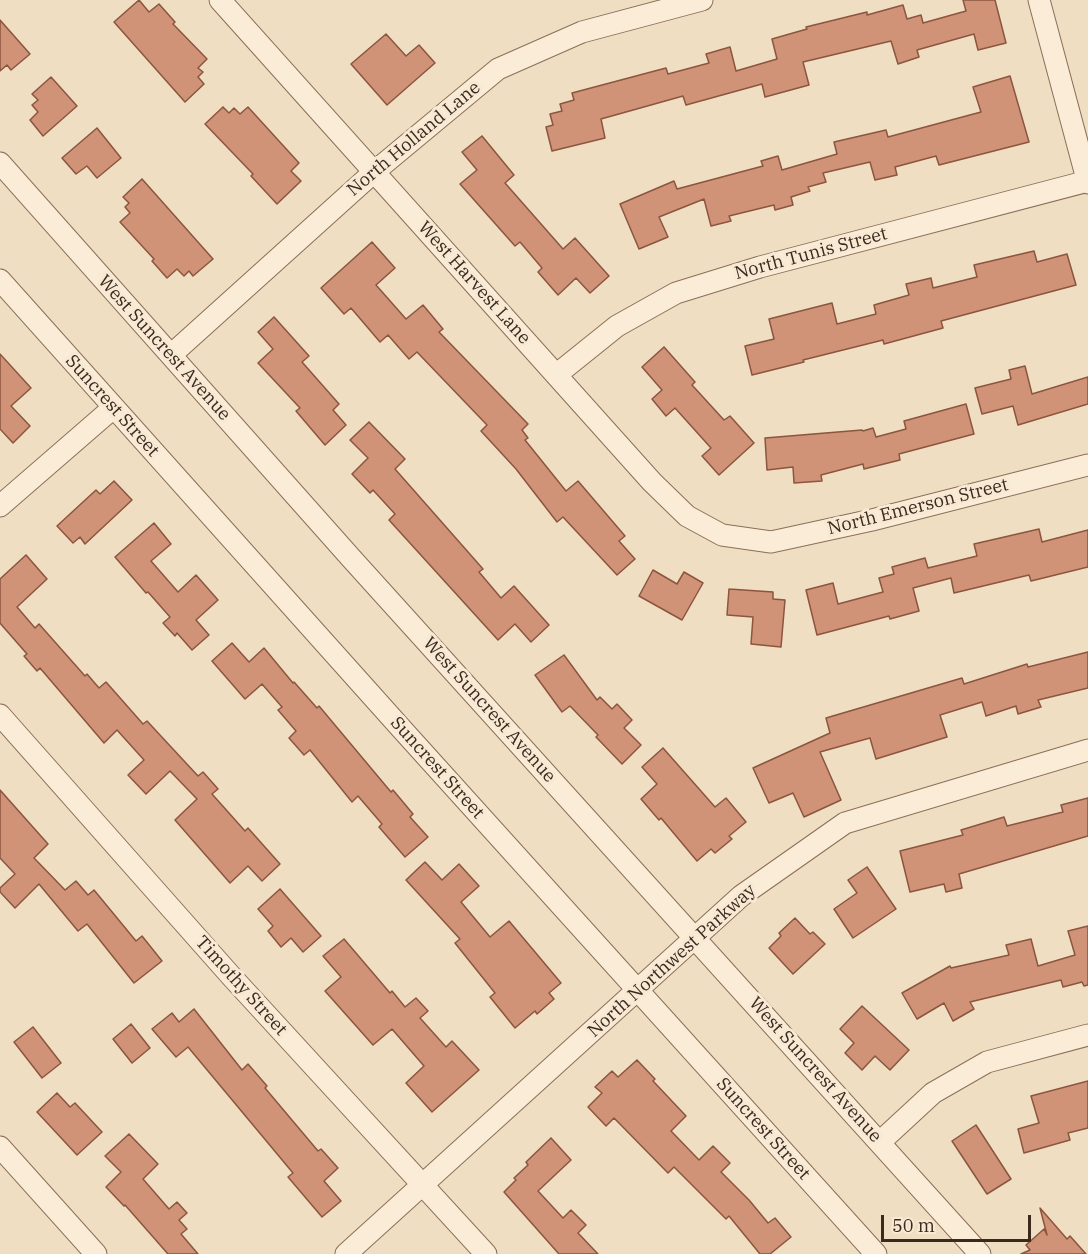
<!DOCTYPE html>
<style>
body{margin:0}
#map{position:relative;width:1088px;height:1254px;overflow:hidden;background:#f0dec3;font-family:"IBM Plex Serif",serif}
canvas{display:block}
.scale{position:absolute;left:881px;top:1215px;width:150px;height:27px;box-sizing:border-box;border:3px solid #3b291e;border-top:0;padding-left:8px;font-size:18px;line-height:21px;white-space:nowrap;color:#3b291e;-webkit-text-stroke:4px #f7e9d3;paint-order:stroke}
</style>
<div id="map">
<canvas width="1088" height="1254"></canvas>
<div class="scale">50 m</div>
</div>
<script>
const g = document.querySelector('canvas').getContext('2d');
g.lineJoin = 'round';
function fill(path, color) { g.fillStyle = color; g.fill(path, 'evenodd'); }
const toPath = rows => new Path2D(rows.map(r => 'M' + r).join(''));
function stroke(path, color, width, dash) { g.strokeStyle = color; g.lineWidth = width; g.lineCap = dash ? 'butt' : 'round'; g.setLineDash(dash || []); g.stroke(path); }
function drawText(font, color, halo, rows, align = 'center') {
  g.font = font + ' "IBM Plex Serif",serif'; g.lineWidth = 6; g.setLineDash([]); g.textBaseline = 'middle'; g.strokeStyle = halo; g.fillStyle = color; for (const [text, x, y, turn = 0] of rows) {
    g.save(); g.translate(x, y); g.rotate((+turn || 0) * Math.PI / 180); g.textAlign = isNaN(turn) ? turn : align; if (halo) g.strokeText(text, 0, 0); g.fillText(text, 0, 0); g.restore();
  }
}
const building = toPath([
 [139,0,149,12,159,4,175,22,173,24,207,59,198,68,203,72,198,77,204,84,185,102,114,22,139,0],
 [963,0,995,0,1006,43,978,50,974,34,917,50,919,57,898,64,891,41,803,62,809,85,765,97,762,84,686,105,683,96,601,119,605,138,552,151,546,127,553,125,550,114,562,111,560,104,574,100,572,93,666,68,668,74,709,63,706,54,730,47,736,71,777,59,772,39,807,29,806,27,867,12,867,15,903,5,907,19,921,15,923,23,966,11,963,0],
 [0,20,30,54,11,70,7,65,0,71,0,20],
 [386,34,406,56,419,45,435,63,387,105,351,64,386,34],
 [1010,76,1029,142,939,165,936,156,895,167,897,175,875,180,870,162,823,173,826,182,808,187,810,191,791,197,793,205,775,210,774,205,729,216,731,221,711,226,704,199,659,217,668,237,639,249,620,204,674,181,677,189,763,166,761,161,778,156,782,170,837,154,834,142,886,130,888,137,981,112,973,87,1010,76],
 [51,77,77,106,43,136,30,120,38,112,32,105,38,100,32,94,51,77],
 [223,107,229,113,234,108,240,114,248,107,299,163,291,171,301,181,277,204,251,176,253,174,205,124,223,107],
 [97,128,121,158,97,178,87,166,76,174,62,158,97,128],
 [482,136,514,175,505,183,563,249,575,238,609,276,590,293,576,278,558,295,538,272,542,268,520,242,515,246,460,184,477,170,462,152,482,136],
 [142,179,213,259,193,276,189,271,184,276,177,269,167,278,152,261,154,259,120,222,130,213,125,207,129,203,123,197,142,179],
 [372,242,395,268,376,285,406,319,423,305,443,329,439,332,528,424,522,430,528,438,525,440,566,491,578,481,625,536,619,541,635,559,617,575,563,517,557,522,516,469,481,431,487,425,417,352,409,359,388,335,380,342,351,308,344,314,321,288,372,242],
 [1034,251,1037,262,1067,254,1076,285,941,321,943,328,884,344,883,340,803,360,804,362,752,375,745,346,774,339,769,319,832,303,837,324,876,314,874,305,909,295,906,284,931,278,933,288,977,277,974,265,1034,251],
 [274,317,309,356,302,362,339,404,333,410,346,425,325,445,296,411,300,408,258,363,273,349,258,332,274,317],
 [664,347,695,382,692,385,724,420,730,416,754,443,719,475,702,456,711,448,675,408,666,416,652,399,662,390,642,367,664,347],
 [0,354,31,388,11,406,30,426,13,443,0,429,0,354],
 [1025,366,1032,394,1088,377,1088,404,1018,425,1013,406,982,414,975,388,1011,379,1009,370,1025,366],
 [966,404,974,434,899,454,900,460,864,469,863,464,821,475,822,481,794,483,793,467,767,470,765,438,862,430,863,431,873,428,876,437,906,429,904,421,966,404],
 [369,422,405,459,395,469,483,569,479,572,501,598,514,586,549,625,531,642,515,624,498,640,389,520,395,514,373,490,370,493,352,474,368,458,350,440,369,422],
 [114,481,132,500,85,544,80,537,73,543,57,526,96,490,100,494,114,481],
 [154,523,171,544,151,561,178,592,196,575,218,600,196,620,209,635,192,650,177,633,175,636,163,623,170,617,148,592,146,593,115,557,154,523],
 [1039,529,1042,542,1088,530,1088,567,1031,581,1029,575,954,593,951,578,913,588,919,611,890,619,889,616,817,635,806,590,833,583,838,604,883,592,879,578,894,574,892,567,925,558,928,568,977,556,974,544,1039,529],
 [26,555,47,579,17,607,35,628,39,624,85,676,87,674,99,688,106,682,143,724,147,721,198,776,203,772,218,789,212,794,245,831,248,828,280,864,262,881,248,866,230,883,175,820,197,799,170,771,146,794,128,775,144,760,117,730,104,743,40,668,37,671,24,656,27,654,0,623,0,579,26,555],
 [653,570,677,584,684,572,703,583,682,620,639,596,653,570],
 [729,589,773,592,773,599,785,600,781,647,751,644,753,617,727,615,729,589],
 [232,643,249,662,264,648,293,683,294,682,317,708,319,706,391,792,393,790,413,814,410,817,428,837,405,857,379,827,382,824,358,796,352,802,310,750,304,755,289,738,296,731,278,710,282,707,262,684,245,699,212,661,232,643],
 [1088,652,1088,688,1038,700,1041,707,1018,714,1016,706,986,716,982,702,940,715,947,737,876,759,870,738,820,752,841,800,804,817,793,793,769,803,753,768,830,733,826,718,962,678,964,684,1027,664,1028,667,1088,652],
 [564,655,597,700,600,697,612,709,617,704,632,720,624,728,641,745,622,764,596,737,598,735,570,706,562,712,535,675,564,655],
 [663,748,715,807,726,798,746,822,729,836,732,839,715,853,711,849,697,861,661,818,659,820,641,799,657,784,642,767,663,748],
 [0,790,48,844,34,858,65,890,76,881,88,895,94,890,136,941,142,936,162,961,134,983,87,924,78,931,39,884,15,908,0,892,0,888,15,874,0,858,0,790],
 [1088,798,1088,836,959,874,962,888,946,892,944,884,910,892,900,851,963,835,961,830,1004,817,1007,826,1063,812,1061,805,1088,798],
 [425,862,442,880,459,864,479,886,461,902,490,937,509,921,561,983,549,993,554,999,537,1014,535,1011,515,1028,490,997,495,993,455,943,460,939,406,880,425,862],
 [867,867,896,909,853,938,834,909,857,893,848,880,867,867],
 [280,889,321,936,303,952,291,938,281,947,268,931,273,926,258,909,280,889],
 [795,918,810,934,813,932,825,944,793,974,769,948,781,936,779,933,795,918],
 [1088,926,1088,985,1084,986,1082,982,1063,987,1061,980,970,1002,974,1009,953,1021,944,1003,917,1019,902,993,950,966,951,968,1009,955,1006,945,1031,939,1038,966,1075,955,1068,931,1088,926],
 [344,939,390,993,392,991,405,1007,416,998,428,1011,420,1018,446,1047,452,1041,479,1070,432,1112,406,1083,424,1066,392,1029,373,1045,325,991,341,977,323,956,344,939],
 [862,1006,909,1050,890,1070,875,1056,862,1070,845,1053,854,1043,840,1029,862,1006],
 [194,1009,242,1070,248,1064,267,1086,265,1088,318,1151,321,1149,338,1168,324,1181,341,1201,322,1217,288,1177,293,1173,188,1047,176,1057,152,1029,172,1013,179,1022,194,1009],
 [131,1024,150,1048,132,1063,113,1039,131,1024],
 [33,1027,61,1063,42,1078,14,1042,33,1027],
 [637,1060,655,1079,653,1081,686,1116,671,1131,699,1160,713,1146,730,1163,721,1172,749,1200,768,1223,775,1218,791,1237,770,1254,760,1254,729,1216,726,1219,674,1167,668,1173,614,1118,606,1126,588,1107,602,1093,595,1087,612,1071,618,1077,637,1060],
 [1088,1081,1088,1128,1068,1133,1070,1140,1024,1153,1018,1129,1039,1123,1031,1096,1088,1081],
 [57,1093,70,1107,75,1103,102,1132,77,1155,37,1112,57,1093],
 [976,1125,1011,1179,987,1194,952,1141,976,1125],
 [129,1134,158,1164,143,1179,169,1209,177,1202,187,1213,179,1220,187,1229,181,1234,198,1254,168,1254,125,1205,124,1206,106,1187,121,1172,105,1156,129,1134],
 [551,1138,571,1160,538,1191,563,1218,571,1210,586,1225,578,1233,598,1254,559,1254,504,1192,516,1180,514,1178,528,1165,526,1162,551,1138],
 [1040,1208,1067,1239,1070,1236,1086,1254,1021,1254,1030,1250,1026,1245,1044,1229,1047,1235,1040,1208]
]);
fill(building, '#d09378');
stroke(building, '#8b553e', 1.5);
const minor = toPath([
 [220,0,652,482,687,516,722,535,771,542,872,520,1088,465],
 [1039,0,1088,183],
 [0,163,351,558,980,1254],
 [0,280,399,726,876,1254],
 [171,355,374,172,498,69,582,32,702,0],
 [556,375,617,326,676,293,760,267,1088,181],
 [0,506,113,408],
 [0,715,231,976,486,1254],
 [880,1142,933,1093,987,1062,1088,1035],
 [0,1147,96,1254],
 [346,1254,741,896,845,823,1088,750]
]);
stroke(minor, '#8b6f59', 23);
stroke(minor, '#faecd7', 21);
drawText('18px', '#3b291e', '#f7e9d3', [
 ["North Holland Lane",414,139,-40],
 ["North Tunis Street",811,254,-15],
 ["West Harvest Lane",474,283,48],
 ["West Suncrest Avenue",164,348,48],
 ["Suncrest Street",112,406,48],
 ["North Emerson Street",918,507,-14],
 ["West Suncrest Avenue",489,710,48],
 ["Suncrest Street",437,768,48],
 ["North Northwest Parkway",672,961,-42],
 ["Timothy Street",241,986,48],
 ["West Suncrest Avenue",815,1070,48],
 ["Suncrest Street",763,1129,48]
]);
</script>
